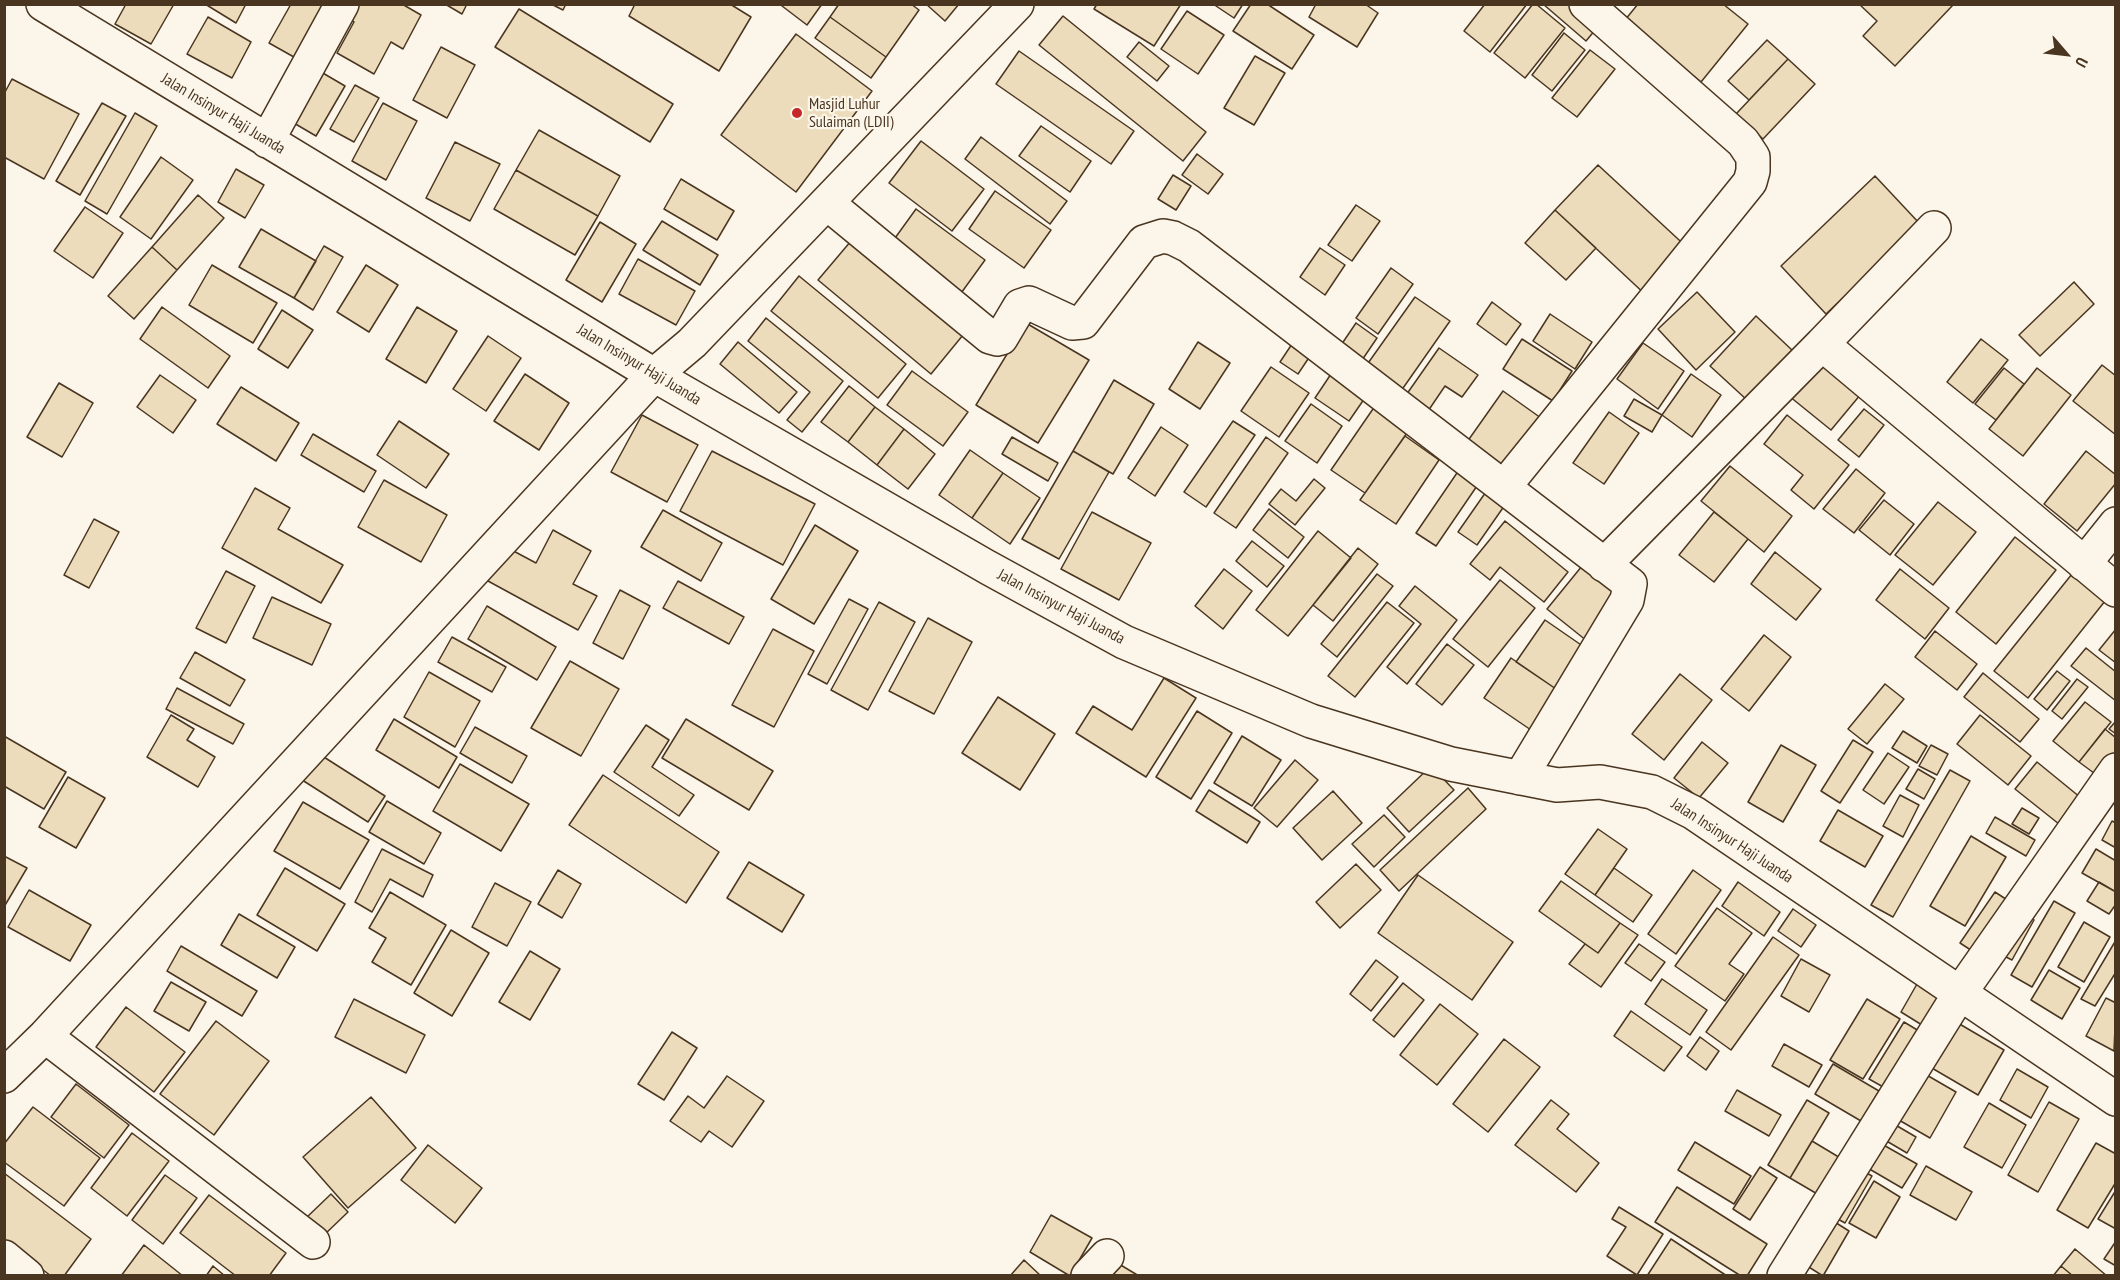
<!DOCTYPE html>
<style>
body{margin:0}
#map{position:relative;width:2120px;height:1280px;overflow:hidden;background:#fbf6e9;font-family:"PT Sans Narrow",sans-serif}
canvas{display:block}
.frame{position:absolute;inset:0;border:6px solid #4a3520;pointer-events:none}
.north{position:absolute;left:2036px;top:24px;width:60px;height:60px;-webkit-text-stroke:4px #fbf6e9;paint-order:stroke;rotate:118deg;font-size:16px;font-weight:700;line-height:24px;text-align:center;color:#4a3520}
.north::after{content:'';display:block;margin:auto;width:21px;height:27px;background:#4a3520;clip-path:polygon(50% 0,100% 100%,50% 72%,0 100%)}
</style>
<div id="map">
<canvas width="2120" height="1280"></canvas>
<div class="frame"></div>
<div class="north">U</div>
</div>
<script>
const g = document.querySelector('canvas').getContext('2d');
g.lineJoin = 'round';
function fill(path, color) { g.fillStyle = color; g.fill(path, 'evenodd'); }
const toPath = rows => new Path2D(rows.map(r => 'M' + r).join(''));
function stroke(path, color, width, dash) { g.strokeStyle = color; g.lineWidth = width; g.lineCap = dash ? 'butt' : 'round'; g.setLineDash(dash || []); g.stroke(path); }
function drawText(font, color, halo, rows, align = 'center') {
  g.font = font + ' "PT Sans Narrow",sans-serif'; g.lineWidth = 4.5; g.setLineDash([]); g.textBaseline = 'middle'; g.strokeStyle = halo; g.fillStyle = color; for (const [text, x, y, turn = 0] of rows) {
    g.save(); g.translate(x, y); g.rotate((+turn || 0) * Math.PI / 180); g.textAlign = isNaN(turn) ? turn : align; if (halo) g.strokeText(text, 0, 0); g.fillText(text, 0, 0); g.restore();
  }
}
const building = toPath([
 [126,4,174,4,151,44,115,24,126,4],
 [205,4,246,4,236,23,205,4],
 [291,4,333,4,301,61,269,43,291,4],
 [350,4,402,4,421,15,403,49,391,42,374,74,337,53,354,22,344,16,350,4],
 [445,4,467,4,462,14,445,4],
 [551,4,566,4,563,10,551,4],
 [635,4,730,4,751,17,719,71,629,16,635,4],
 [783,4,822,4,807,25,782,6,783,4],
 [839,4,911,4,919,10,886,57,830,17,839,4],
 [926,4,959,4,945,21,926,4],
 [1097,4,1181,4,1154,46,1094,9,1097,4],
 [1213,4,1243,4,1234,18,1213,4],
 [1251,4,1267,4,1314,35,1292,69,1233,31,1251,4],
 [1316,4,1365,4,1378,13,1357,47,1309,17,1316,4],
 [1485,4,1527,4,1490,52,1464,31,1485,4],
 [1533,4,1536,4,1565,28,1525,78,1494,53,1533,4],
 [1543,4,1579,4,1601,23,1586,41,1543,4],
 [1638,4,1723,4,1748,24,1701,82,1625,20,1638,4],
 [1859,4,1892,5,1953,5,1895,66,1863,36,1877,21,1859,4],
 [519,9,673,104,650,142,495,47,519,9],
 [1187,11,1224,35,1198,74,1161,49,1187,11],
 [1063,16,1206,132,1183,161,1039,45,1063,16],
 [208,17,251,42,232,78,187,54,208,17],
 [830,17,886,57,871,78,815,38,830,17],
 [1564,33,1585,50,1552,91,1532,75,1564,33],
 [796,34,872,91,796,192,721,135,796,34],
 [1767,40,1788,59,1749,100,1728,81,1767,40],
 [1139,42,1169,66,1157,81,1127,57,1139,42],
 [441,47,475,65,447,118,413,100,441,47],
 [1590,50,1615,69,1577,117,1552,98,1590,50],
 [1019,51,1134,131,1111,164,996,84,1019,51],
 [1255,56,1285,73,1254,125,1224,108,1255,56],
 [1788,59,1815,84,1763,139,1736,114,1788,59],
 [316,69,345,86,316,136,287,119,316,69],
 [12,79,79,114,44,179,4,157,4,94,12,79],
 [355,85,379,98,354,142,330,129,355,85],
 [102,103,126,116,80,195,56,181,102,103],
 [383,103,417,121,386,180,352,161,383,103],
 [135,113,157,126,107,214,85,201,135,113],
 [1041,126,1091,161,1070,192,1019,156,1041,126],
 [539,130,620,176,598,216,516,170,539,130],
 [981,137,1067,201,1050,224,965,159,981,137],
 [921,141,984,189,952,231,889,183,921,141],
 [455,142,500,164,470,221,426,198,455,142],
 [1197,154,1223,174,1208,194,1182,175,1197,154],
 [161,157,193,180,151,239,120,217,161,157],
 [1598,165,1691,251,1648,297,1555,210,1598,165],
 [236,169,264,185,245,218,218,202,236,169],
 [516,170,598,216,575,255,494,209,516,170],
 [1173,175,1191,186,1176,210,1158,199,1173,175],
 [1875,176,1920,224,1826,314,1781,266,1875,176],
 [681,179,734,211,717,240,664,209,681,179],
 [995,191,1051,230,1024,268,969,229,995,191],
 [198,195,224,218,177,270,152,247,198,195],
 [1356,205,1380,221,1352,261,1328,245,1356,205],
 [85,207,123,233,93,278,54,251,85,207],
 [916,209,985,260,959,296,890,245,916,209],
 [1555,210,1596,248,1566,280,1525,243,1555,210],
 [662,221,718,255,700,285,643,250,662,221],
 [600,222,636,244,602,302,566,280,600,222],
 [261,229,316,261,294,298,239,267,261,229],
 [851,241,963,335,931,374,818,280,851,241],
 [324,246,343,257,313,310,294,298,324,246],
 [152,247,177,270,134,319,108,296,152,247],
 [1320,248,1345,265,1325,295,1300,277,1320,248],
 [638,259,695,291,676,325,619,294,638,259],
 [212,265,277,303,253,343,189,305,212,265],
 [366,265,398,285,369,332,337,312,366,265],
 [1391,268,1413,284,1378,334,1356,318,1391,268],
 [799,276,906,364,878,398,771,311,799,276],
 [2074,282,2094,304,2040,356,2019,335,2074,282],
 [1697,292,1735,332,1696,370,1658,329,1697,292],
 [1415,297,1450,321,1401,391,1366,366,1415,297],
 [1492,302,1521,324,1506,345,1477,324,1492,302],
 [162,307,230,356,208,388,140,339,162,307],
 [417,307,457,331,426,383,386,359,417,307],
 [282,310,313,330,288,368,258,349,282,310],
 [1550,314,1592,342,1575,369,1533,341,1550,314],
 [1756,316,1793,351,1747,400,1710,366,1756,316],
 [766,318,843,381,802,432,787,420,810,392,748,341,766,318],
 [1026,323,1089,360,1038,443,976,405,1026,323],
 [1356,323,1377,338,1358,366,1337,351,1356,323],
 [488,336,521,358,486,411,453,389,488,336],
 [1522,339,1572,371,1553,401,1503,369,1522,339],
 [1981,339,2008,360,1973,403,1947,382,1981,339],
 [738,342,797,392,779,413,720,364,738,342],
 [1198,342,1230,363,1200,409,1169,389,1198,342],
 [1643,343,1684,371,1658,409,1617,379,1643,343],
 [1292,344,1310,356,1298,374,1280,362,1292,344],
 [1439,348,1478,375,1462,397,1445,386,1426,414,1404,398,1439,348],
 [1819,360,1861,394,1831,430,1789,396,1819,360],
 [2102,365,2116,376,2116,435,2073,401,2102,365],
 [1271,367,1309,393,1279,437,1241,411,1271,367],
 [1335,368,1369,392,1349,421,1315,398,1335,368],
 [2004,368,2024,384,1996,420,1975,404,2004,368],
 [2037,368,2071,395,2023,456,1989,429,2037,368],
 [912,371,968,412,943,446,887,405,912,371],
 [525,374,569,403,539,450,494,421,525,374],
 [1691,374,1721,395,1692,437,1662,415,1691,374],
 [160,375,196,400,173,433,137,407,160,375],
 [1114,380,1154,404,1113,474,1073,451,1114,380],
 [59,383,93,403,62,457,27,437,59,383],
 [849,386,875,407,848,442,821,422,849,386],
 [241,387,299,423,276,461,217,424,241,387],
 [1503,391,1541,418,1505,468,1467,442,1503,391],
 [1634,399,1662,415,1652,432,1624,416,1634,399],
 [1311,404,1342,426,1317,463,1285,441,1311,404],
 [1375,406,1409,430,1365,493,1331,470,1375,406],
 [875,407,904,429,877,465,848,442,875,407],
 [1864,409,1884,425,1859,457,1838,440,1864,409],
 [1609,412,1639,433,1604,484,1573,463,1609,412],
 [642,415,698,445,667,502,611,472,642,415],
 [1787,415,1849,465,1814,509,1791,490,1803,475,1764,444,1787,415],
 [399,421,449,454,426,488,377,455,399,421],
 [1233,421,1255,435,1206,507,1184,492,1233,421],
 [1161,427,1188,445,1155,496,1128,478,1161,427],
 [904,429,935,454,908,489,877,465,904,429],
 [313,434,376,471,364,492,301,455,313,434],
 [1405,436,1439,460,1396,524,1360,500,1405,436],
 [1012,437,1058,463,1048,481,1002,454,1012,437],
 [1266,437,1288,453,1236,528,1214,513,1266,437],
 [970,450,1003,473,972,518,939,495,970,450],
 [712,451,815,504,783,565,680,511,712,451],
 [1073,451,1109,472,1059,559,1022,539,1073,451],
 [2086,451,2116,475,2116,483,2077,531,2044,504,2086,451],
 [1730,466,1792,516,1764,552,1701,501,1730,466],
 [1856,469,1885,493,1854,533,1823,509,1856,469],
 [1459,470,1479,483,1436,546,1416,533,1459,470],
 [1003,473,1040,498,1010,544,972,518,1003,473],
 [1314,479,1325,488,1295,525,1269,504,1281,489,1296,501,1314,479],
 [384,480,447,515,421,562,358,527,384,480],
 [255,488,290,508,278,529,343,565,321,603,222,548,255,488],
 [1488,489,1507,502,1477,545,1458,532,1488,489],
 [1884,500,1914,524,1890,555,1859,530,1884,500],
 [1938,502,1976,532,1933,585,1895,555,1938,502],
 [1269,509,1304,537,1288,558,1253,530,1269,509],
 [663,510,722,543,701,581,641,547,663,510],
 [1092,512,1151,543,1119,600,1061,569,1092,512],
 [1714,512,1748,539,1714,582,1679,555,1714,512],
 [94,519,119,532,89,588,64,575,94,519],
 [1505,521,1568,572,1544,602,1500,567,1490,580,1470,564,1505,521],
 [815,525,858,551,814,624,771,599,815,525],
 [553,530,591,551,573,584,597,596,578,630,488,581,506,547,536,563,553,530],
 [1318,531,1351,558,1288,636,1256,610,1318,531],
 [2015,537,2056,570,1996,644,1956,612,2015,537],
 [1252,541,1284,566,1267,587,1236,561,1252,541],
 [1358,548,1378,564,1333,621,1313,605,1358,548],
 [1775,552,1821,589,1796,620,1751,584,1775,552],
 [1582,566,1622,598,1587,641,1547,609,1582,566],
 [1224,569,1252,591,1223,629,1195,606,1224,569],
 [1900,569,1949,608,1925,639,1876,600,1900,569],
 [2076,569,2109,596,2028,698,1994,671,2076,569],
 [226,571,255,586,226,643,196,628,226,571],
 [1377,574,1393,586,1337,657,1321,644,1377,574],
 [1500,580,1535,608,1488,667,1453,639,1500,580],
 [678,581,744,617,729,644,663,608,678,581],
 [1415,586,1457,620,1407,684,1387,667,1421,624,1399,606,1415,586],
 [620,590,650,606,623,659,593,643,620,590],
 [272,597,331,624,312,665,253,638,272,597],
 [849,599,868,609,827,684,808,674,849,599],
 [879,602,915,622,868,710,831,690,879,602],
 [1387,602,1414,623,1355,697,1328,676,1387,602],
 [487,606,556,647,537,680,468,639,487,606],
 [928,618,972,642,934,714,889,691,928,618],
 [1545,620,1587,649,1559,691,1516,662,1545,620],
 [773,629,814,651,774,727,732,705,773,629],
 [2116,629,2116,663,2099,650,2116,629],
 [1935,631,1977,664,1957,690,1915,657,1935,631],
 [1764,635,1791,657,1749,711,1721,689,1764,635],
 [452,637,506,667,492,692,438,662,452,637],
 [1447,644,1474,665,1442,705,1416,684,1447,644],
 [2086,648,2116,672,2116,701,2071,666,2086,648],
 [195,652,245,680,230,706,180,678,195,652],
 [1511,658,1559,691,1531,730,1484,698,1511,658],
 [570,661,619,689,581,756,531,728,570,661],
 [2057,671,2070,681,2047,710,2034,699,2057,671],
 [429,672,480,701,455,747,404,717,429,672],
 [1983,673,2039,719,2020,742,1964,697,1983,673],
 [1680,674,1712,700,1664,760,1632,734,1680,674],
 [1164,678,1196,698,1146,777,1076,733,1093,706,1132,730,1164,678],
 [2077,679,2088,687,2062,719,2052,711,2077,679],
 [1885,684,1904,699,1867,744,1848,729,1885,684],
 [177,688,244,724,233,744,166,709,177,688],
 [998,697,1055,734,1020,790,962,753,998,697],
 [2085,702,2111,722,2079,762,2053,741,2085,702],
 [1197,711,1232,733,1191,799,1156,777,1197,711],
 [171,715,194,729,187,740,215,757,198,787,147,757,171,715],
 [1980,715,2031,756,2008,785,1957,744,1980,715],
 [394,719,457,757,439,788,376,750,394,719],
 [686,719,773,771,749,810,662,758,686,719],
 [2116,721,2116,734,2109,729,2116,721],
 [646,725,669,740,652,767,694,795,679,816,614,772,646,725],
 [475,727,527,756,512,783,460,753,475,727],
 [2105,729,2116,738,2116,754,2098,776,2079,762,2105,729],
 [1903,731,1927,746,1917,763,1892,748,1903,731],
 [4,736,66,772,44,809,4,786,4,736],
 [1242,736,1281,760,1252,806,1214,783,1242,736],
 [1853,740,1873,752,1840,803,1821,791,1853,740],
 [1702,742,1728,763,1699,798,1674,778,1702,742],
 [1781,745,1816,765,1783,822,1748,802,1781,745],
 [1931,745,1948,754,1937,775,1919,766,1931,745],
 [316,752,385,796,368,822,299,778,316,752],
 [1888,753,1909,767,1884,804,1863,790,1888,753],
 [1295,760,1318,780,1277,827,1254,808,1295,760],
 [2037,762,2086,802,2064,828,2015,789,2037,762],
 [460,764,529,804,501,851,433,811,460,764],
 [1431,766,1454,790,1409,832,1387,808,1431,766],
 [1918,769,1935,779,1924,799,1906,789,1918,769],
 [1950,770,1970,781,1893,917,1871,905,1950,770],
 [603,775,719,852,686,903,569,825,603,775],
 [68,777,105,798,76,848,39,827,68,777],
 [1468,788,1486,809,1399,891,1380,870,1468,788],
 [1209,790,1260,822,1247,843,1196,811,1209,790],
 [1333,791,1362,823,1322,860,1293,828,1333,791],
 [1900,795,1919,805,1903,837,1883,826,1900,795],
 [387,801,441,833,424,864,369,832,387,801],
 [303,802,369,840,340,889,274,851,303,802],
 [2022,808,2039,818,2029,834,2012,824,2022,808],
 [1838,810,1883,836,1865,867,1820,841,1838,810],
 [1384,815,1405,837,1374,867,1352,844,1384,815],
 [1995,817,2035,840,2026,856,1986,833,1995,817],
 [2112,821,2116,823,2116,848,2102,840,2112,821],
 [1598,829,1627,849,1595,895,1565,874,1598,829],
 [1971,836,2006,857,1965,926,1930,906,1971,836],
 [382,849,433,875,423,897,390,879,372,912,355,902,382,849],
 [2096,849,2116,861,2116,892,2082,873,2096,849],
 [4,856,27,868,4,907,4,856],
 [749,862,804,895,782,932,727,898,749,862],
 [1356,864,1381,890,1340,928,1316,902,1356,864],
 [285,868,345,904,317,951,257,915,285,868],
 [1614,868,1652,895,1633,922,1595,895,1614,868],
 [558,870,581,884,562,918,538,904,558,870],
 [1693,870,1721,890,1676,954,1648,934,1693,870],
 [1418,875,1513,942,1472,1000,1378,933,1418,875],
 [1561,881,1620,923,1598,953,1539,911,1561,881],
 [1738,882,1780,912,1764,936,1722,906,1738,882],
 [2099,882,2116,892,2116,904,2109,914,2087,901,2099,882],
 [495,883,531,902,507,946,472,927,495,883],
 [29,890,91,925,70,961,8,927,29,890],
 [390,892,446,925,411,985,372,962,386,938,369,928,390,892],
 [1995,892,2018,907,1983,958,1960,943,1995,892],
 [2054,901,2075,913,2032,987,2011,975,2054,901],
 [1717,908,1752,933,1729,964,1744,974,1725,1001,1675,966,1717,908],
 [1793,909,1816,925,1801,947,1778,931,1793,909],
 [239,914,295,947,277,978,221,945,239,914],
 [2023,914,2034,920,2012,960,2000,954,2023,914],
 [2084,922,2110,937,2084,982,2058,967,2084,922],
 [1620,923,1638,935,1601,987,1569,964,1585,944,1598,953,1620,923],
 [451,930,489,953,452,1016,414,993,451,930],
 [1773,937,1799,955,1731,1050,1706,1032,1773,937],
 [2116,940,2116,972,2095,1006,2081,999,2116,940],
 [1639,944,1665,962,1651,981,1625,963,1639,944],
 [181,946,257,991,242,1016,167,971,181,946],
 [530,951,560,969,530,1020,499,1002,530,951],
 [1801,959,1830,975,1809,1012,1781,996,1801,959],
 [1376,960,1398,977,1371,1011,1350,994,1376,960],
 [2049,970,2080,988,2062,1019,2031,1000,2049,970],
 [1662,979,1707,1010,1690,1035,1645,1004,1662,979],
 [171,982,206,1002,189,1031,154,1011,171,982],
 [1403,983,1424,1000,1394,1037,1373,1020,1403,983],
 [1917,984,1939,997,1922,1025,1901,1012,1917,984],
 [2106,998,2116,1003,2114,1051,2086,1036,2106,998],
 [354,999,425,1035,406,1073,335,1037,354,999],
 [1867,999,1900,1019,1863,1079,1830,1060,1867,999],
 [1440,1004,1478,1034,1437,1085,1400,1055,1440,1004],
 [126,1007,185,1052,154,1092,96,1047,126,1007],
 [1631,1011,1682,1047,1664,1071,1614,1036,1631,1011],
 [1951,1019,2004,1050,1978,1095,1925,1064,1951,1019],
 [216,1021,269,1061,214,1135,160,1094,216,1021],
 [1904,1022,1919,1031,1885,1088,1869,1079,1904,1022],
 [672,1032,697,1048,664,1100,638,1084,672,1032],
 [1700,1037,1719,1051,1706,1070,1687,1056,1700,1037],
 [1504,1039,1540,1067,1488,1132,1453,1104,1504,1039],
 [1784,1044,1822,1065,1809,1087,1772,1066,1784,1044],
 [1833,1064,1879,1091,1861,1121,1815,1094,1833,1064],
 [2017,1069,2048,1087,2031,1118,2000,1100,2017,1069],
 [1918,1070,1956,1092,1930,1138,1892,1116,1918,1070],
 [727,1076,764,1101,732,1147,709,1131,701,1142,670,1121,688,1096,704,1108,727,1076],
 [76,1084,129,1125,104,1158,51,1117,76,1084],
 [1737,1090,1781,1115,1769,1136,1725,1111,1737,1090],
 [371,1097,416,1148,348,1208,303,1157,371,1097],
 [1551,1100,1569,1114,1557,1129,1599,1163,1576,1192,1515,1145,1551,1100],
 [1807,1100,1829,1113,1790,1178,1768,1165,1807,1100],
 [2049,1102,2079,1119,2038,1192,2008,1175,2049,1102],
 [1989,1103,2026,1125,2002,1168,1964,1147,1989,1103],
 [33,1107,100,1158,64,1206,4,1162,4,1144,33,1107],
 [1887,1120,1916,1137,1907,1153,1878,1136,1887,1120],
 [132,1133,169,1161,127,1216,91,1188,132,1133],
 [1812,1141,1842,1159,1819,1195,1790,1178,1812,1141],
 [1695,1142,1751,1176,1734,1204,1678,1170,1695,1142],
 [1880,1143,1917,1164,1902,1188,1866,1167,1880,1143],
 [2096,1143,2116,1154,2116,1182,2088,1228,2057,1210,2096,1143],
 [428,1145,482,1188,455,1223,401,1180,428,1145],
 [1854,1166,1872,1176,1845,1223,1827,1213,1854,1166],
 [1926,1166,1972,1192,1956,1220,1910,1195,1926,1166],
 [1760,1167,1777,1178,1750,1220,1733,1209,1760,1167],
 [4,1173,91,1239,64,1276,51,1276,4,1240,4,1173],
 [165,1175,197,1198,163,1244,132,1220,165,1175],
 [1874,1181,1900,1197,1876,1238,1849,1223,1874,1181],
 [1677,1187,1767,1244,1747,1276,1741,1276,1655,1222,1677,1187],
 [2116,1190,2116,1229,2098,1219,2116,1190],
 [331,1194,348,1212,323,1236,306,1218,331,1194],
 [209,1195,286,1253,269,1276,236,1276,180,1233,209,1195],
 [1619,1207,1663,1234,1637,1275,1607,1256,1626,1227,1612,1219,1619,1207],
 [1051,1215,1092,1238,1070,1276,1030,1252,1051,1215],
 [1830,1219,1849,1231,1823,1276,1804,1264,1830,1219],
 [1671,1239,1727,1276,1647,1276,1671,1239],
 [2116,1241,2116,1266,2104,1259,2116,1241],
 [144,1245,183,1276,121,1276,144,1245],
 [2075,1249,2107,1276,2073,1276,2061,1266,2075,1249],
 [1024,1260,1041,1276,1010,1276,1024,1260],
 [1119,1264,1139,1276,1113,1276,1119,1264],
 [213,1266,225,1276,206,1276,213,1266],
 [2061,1266,2073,1276,2053,1276,2061,1266]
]);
fill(building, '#ecdcbc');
stroke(building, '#4a3520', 1.5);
const minor = toPath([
 [43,4,654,375,987,567,1124,642,1311,721,1451,764,1557,785,1600,782,1652,792,1694,813,2116,1099],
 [267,141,342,4],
 [827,203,990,337,997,339,1001,338,1020,306,1029,303,1072,323,1083,322,1144,242,1163,236,1173,238,1189,246,1630,584,1627,600,1520,778],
 [1822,344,1934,228],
 [1504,487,1750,182,1753,171,1753,157,1743,142,1586,4],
 [2084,564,2116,524],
 [1604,565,1822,344,2116,590],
 [45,1036,313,1242],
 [4,1076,45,1036,654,375,692,343,1017,4],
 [4,1257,27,1276],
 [1088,1276,1107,1256],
 [1784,1276,1960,993,2116,770]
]);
stroke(minor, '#4a3520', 36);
stroke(minor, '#fbf6e9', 33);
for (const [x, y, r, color] of [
 [797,113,6,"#c62828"]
]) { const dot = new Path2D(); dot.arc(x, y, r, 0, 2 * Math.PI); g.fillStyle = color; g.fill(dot); stroke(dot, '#fbf6e9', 2); }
drawText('16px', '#4a3520', '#fbf6e9', [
 ["Masjid Luhur",809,104],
 ["Sulaiman (LDII)",809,122]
], 'left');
drawText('16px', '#4a3520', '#fbf6e9', [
 ["Jalan Insinyur Haji Juanda",223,114,31],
 ["Jalan Insinyur Haji Juanda",639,365,31],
 ["Jalan Insinyur Haji Juanda",1061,607,28],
 ["Jalan Insinyur Haji Juanda",1732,841,33]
]);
</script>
